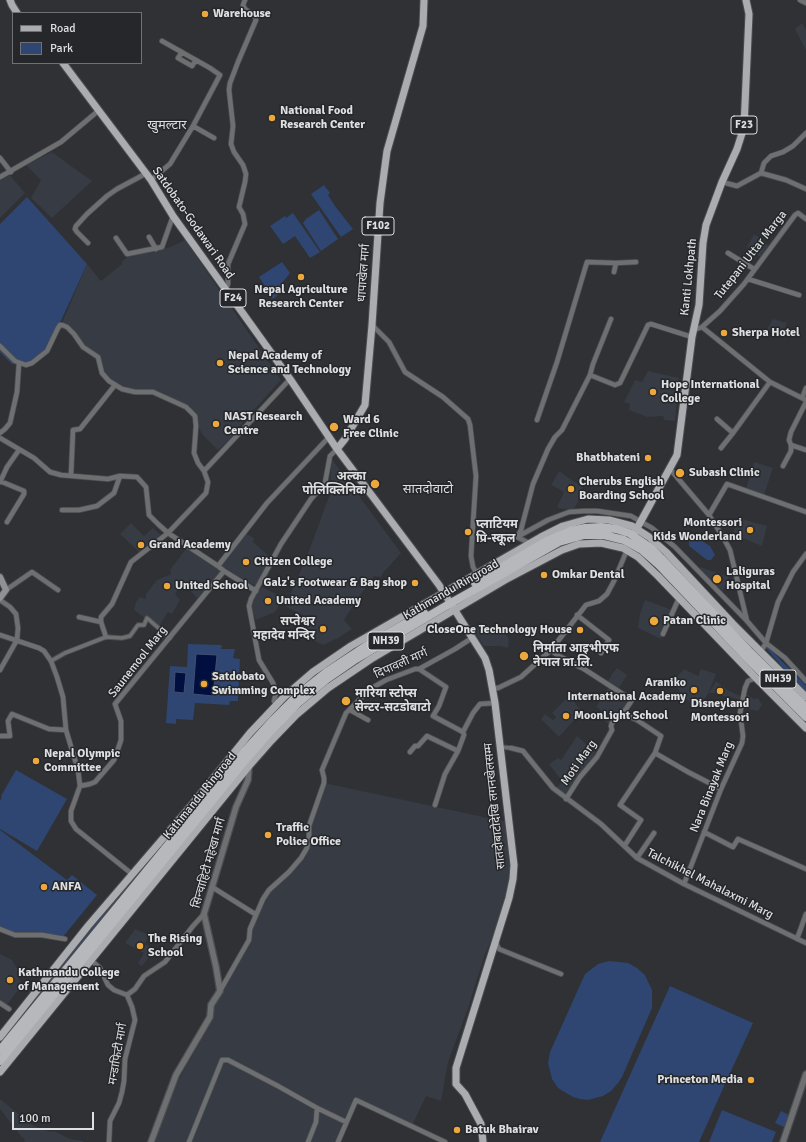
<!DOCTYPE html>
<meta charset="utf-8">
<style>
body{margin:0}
#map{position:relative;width:806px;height:1142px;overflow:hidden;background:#2f3135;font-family:Signika,sans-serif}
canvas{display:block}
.legend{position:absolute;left:12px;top:12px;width:130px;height:52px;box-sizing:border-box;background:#25272a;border:1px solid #6f7173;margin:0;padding:5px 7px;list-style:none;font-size:12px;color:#dedfe1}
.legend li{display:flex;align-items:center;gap:8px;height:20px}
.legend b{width:20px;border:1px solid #6f7173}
.scale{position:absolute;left:12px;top:1112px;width:82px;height:18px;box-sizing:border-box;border:2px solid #dedfe1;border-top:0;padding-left:5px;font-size:12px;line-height:14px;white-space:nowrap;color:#dedfe1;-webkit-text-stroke:3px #25272a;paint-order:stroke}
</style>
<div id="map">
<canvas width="806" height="1142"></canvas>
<ul class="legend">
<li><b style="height:5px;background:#aaacb0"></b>Road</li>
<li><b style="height:11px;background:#2e4671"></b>Park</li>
</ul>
<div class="scale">100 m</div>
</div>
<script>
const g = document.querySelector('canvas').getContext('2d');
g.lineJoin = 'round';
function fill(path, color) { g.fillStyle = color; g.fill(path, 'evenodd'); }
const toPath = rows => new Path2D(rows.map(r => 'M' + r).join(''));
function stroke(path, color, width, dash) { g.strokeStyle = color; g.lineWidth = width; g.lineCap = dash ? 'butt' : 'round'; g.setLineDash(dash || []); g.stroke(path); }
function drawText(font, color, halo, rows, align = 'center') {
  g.font = font + ' Signika,"Noto Sans Devanagari",sans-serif'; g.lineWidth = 3; g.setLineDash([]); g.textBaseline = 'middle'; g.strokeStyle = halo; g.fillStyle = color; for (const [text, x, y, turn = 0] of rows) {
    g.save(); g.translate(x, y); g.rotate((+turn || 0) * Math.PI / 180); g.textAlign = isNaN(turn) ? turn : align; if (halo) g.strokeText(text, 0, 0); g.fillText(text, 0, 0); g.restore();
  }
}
fill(toPath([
 [802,23,806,30,806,50,795,29],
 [52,152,92,181,52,218,31,198,41,180,26,165],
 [9,174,25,193,0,218,0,179],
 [754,234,766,242,765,243,769,246,761,257,755,254,757,252,747,247],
 [185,240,281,380,243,422,232,437,218,450,203,435,198,427,196,413,191,409,156,390,134,390,118,385,106,375,100,356,84,346,76,333,70,326,62,323,87,264,101,281,122,264,122,261,129,256,171,247],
 [773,319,787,323,781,335,767,329],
 [648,371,679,378,675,421,664,420,663,416,647,417,629,410,630,404,624,402,635,380,642,382],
 [331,458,401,553,383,573,381,577,374,576,356,601,344,620,352,629,338,638,323,645,303,635,312,620,285,606,306,559,330,494],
 [754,462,773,468,764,495,746,489],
 [559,471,582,487,579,500,574,509,561,509,557,507,564,492,551,485],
 [738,518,767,526,762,546,740,537,733,533],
 [131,523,144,536,153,528,161,535,140,553,120,534],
 [245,533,254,538,253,542,271,558,256,586,241,579,220,566],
 [188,546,214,564,221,572,210,584,198,599,184,583,175,594,180,600,172,614,168,612,158,628,134,610,136,602,139,597,146,599,146,594,157,580,171,574,170,570],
 [700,567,729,577,723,591,702,575],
 [262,587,284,598,275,612,256,620,251,607,253,598],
 [645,600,672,610,661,639,638,628,640,614],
 [481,624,504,633,509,638,508,648,500,646,484,646,472,628],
 [617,668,627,675,618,689,608,681,612,674],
 [684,669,698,676,701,669,716,674,708,694,699,706,686,699,676,687,676,678],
 [716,681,727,690,740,696,739,700,728,696,726,697,717,693,709,693],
 [609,687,631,701,610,725,602,719,606,714,596,707],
 [746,694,754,699,758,698,762,705,758,711,744,708],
 [569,696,581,710,578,712,577,717,559,737,541,719,545,714,553,720,556,717,552,713],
 [577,736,596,753,595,757,566,796,556,789,562,781,549,764,558,758,561,760],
 [329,784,507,822,511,866,511,875,508,891,496,928,484,957,468,1008,448,1062,441,1101,426,1096,412,1126,354,1097,335,1142,154,1142,179,1079,214,1018,214,1006,248,948,251,930,264,900,270,892,291,873,306,852,308,830,326,785],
 [135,929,149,935,144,944,152,948,149,957,142,966,138,963,144,953,125,943],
 [0,954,12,960,17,968,17,975,22,985,6,1006,0,1002],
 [0,1099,32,1125,50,1132,54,1131,70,1139,83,1141,83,1142,24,1142,25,1140,20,1135,0,1109]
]), '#363b44');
fill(toPath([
 [324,185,330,193,328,195,335,206,353,229,341,237,311,194],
 [27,197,87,264,48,349,26,365,12,364,0,352,0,224],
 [319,210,338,239,321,251,303,223,306,219],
 [293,213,320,252,310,258,295,236,283,244,270,226,285,216,286,218],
 [282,262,290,273,282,283,277,296,273,299,259,277],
 [696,535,699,539,710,546,715,555,711,560,707,560,689,546,689,540],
 [188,644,222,645,221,649,235,649,233,658,240,659,238,701,230,701,229,705,195,703,193,720,176,719,176,724,166,723,170,666,187,667],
 [767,646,806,686,806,694,765,647],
 [16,770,67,799,37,851,0,829,0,801,2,797,1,796],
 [176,827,177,828,0,1045,0,1041,50,977],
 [0,830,67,880,72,875,97,895,62,938,18,934,0,927],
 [609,961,628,963,637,968,645,975,652,990,652,1008,622,1077,618,1083,611,1091,603,1096,588,1100,580,1099,573,1097,558,1088,552,1079,548,1063,550,1052,585,974,598,964],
 [670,986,753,1023,726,1082,699,1142,600,1142],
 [722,1110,776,1132,772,1142,709,1142],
 [781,1111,789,1115,784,1127,775,1123]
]), '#2e4671');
const water = toPath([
 [196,654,217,655,213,696,193,694,196,654],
 [175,672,186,673,184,693,174,692,175,672]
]);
fill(water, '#000f40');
stroke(water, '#434d70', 1);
const pedestrian = toPath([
 [51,661,65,653,106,637,122,638,130,636,138,625,144,625,147,618,170,638],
 [500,747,511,748]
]);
const minor = toPath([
 [800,0,806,3],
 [182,52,178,58,192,66,196,60],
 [193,126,214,138],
 [0,158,11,172],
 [761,173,786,180,806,189],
 [0,177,61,142,98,111],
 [151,180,170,164,193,126,220,75,210,68,162,41],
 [722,182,737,186,761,173,764,163,771,156,783,152,793,146,806,133],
 [149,237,156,249],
 [116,238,127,254,162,247,173,216],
 [88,243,77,232,75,229,76,226,87,214,107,196,117,189,145,174],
 [728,253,754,269],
 [614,272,616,263,636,262],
 [748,279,799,295],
 [226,289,228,284,228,264,245,224,243,214,239,207,245,182,246,174,243,165,234,152,231,144,233,126,229,90,230,83,238,62,256,20,255,16,245,9,243,5,245,0],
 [372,325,389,342,405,372,443,397,468,419,470,425,476,476,471,556,473,567,477,574],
 [702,327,770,382,806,400],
 [694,330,702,327,720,311,744,284,795,215,798,213,806,219],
 [0,346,15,361,26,365,32,363,47,351,58,328,60,325,62,325,67,327,74,334,83,347,98,357,102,373,109,381,122,389,135,392,153,392,186,407,195,416,196,426,194,453,198,463,204,471,208,482,206,493,168,533,131,562,112,604,101,617,101,622,106,637],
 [590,375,615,385,620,383,648,325,651,324,692,337],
 [802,398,806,388],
 [717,419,733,433,770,382],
 [537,420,557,362,587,262,616,263],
 [0,433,5,429,10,423,17,392,19,363],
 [0,438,34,458,50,472,61,475,108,479,120,476,137,477,146,487,149,515,158,524,168,533,218,566,224,571,256,591],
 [791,445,806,450],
 [721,448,733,433],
 [783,466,791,451,791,445,789,440,791,432,806,402],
 [670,469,709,515,723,537,730,550,747,621,766,643,785,658,806,681],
 [204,471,290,379],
 [71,475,73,430,80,429,115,385],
 [0,481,24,491,24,494,7,522],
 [0,482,7,467,19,450],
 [62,510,79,510,97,506,114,493,120,476],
 [709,515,727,484,806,512],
 [517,537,548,520,569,512,584,511,597,511,631,516,652,528,675,547,747,621],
 [529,543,517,537,521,530,533,484,548,449,555,437,562,430,590,375,593,364,611,319],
 [218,566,267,503,329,437],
 [6,590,32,572,58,590],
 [0,600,10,607,16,614,18,628,17,640,0,670],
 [577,615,609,640,601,653],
 [79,617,101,622],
 [663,634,679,598],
 [0,635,39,648,44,651,51,661,57,677,63,697,66,730,78,770,80,786,71,811,71,821,76,829,132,874],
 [551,650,557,655,584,669,632,700,626,709,612,723,611,726,612,730,597,757,580,777,566,799],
 [761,651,766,643,778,602,793,572,806,554],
 [419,669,446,687,439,706,433,716,463,732],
 [492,688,498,688,521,677,551,650,586,605,599,601,607,594,614,581,627,550],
 [276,705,274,701,276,693,273,683,259,660,249,606,251,599,281,544,311,499,325,483,330,456,337,449],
 [350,710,368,720],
 [622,713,637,720,661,736,655,753,688,772,721,789],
 [0,736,10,736,8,721,12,714,49,729,66,730],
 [511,748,523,751,553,788,601,824,637,858,684,884,806,943],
 [410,752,415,746,418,746,427,736,458,751],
 [80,786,90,784,95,782,114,760,118,749,121,740,121,721,115,704,224,571],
 [435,805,445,774,458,751,464,735,463,732,473,713,480,704,495,703],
 [704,832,733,847,738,839,806,869],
 [625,845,641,820,620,805,655,753],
 [637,858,654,833],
 [684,884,721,789,742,743,743,736,740,713,745,688,748,681,756,678],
 [212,887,255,914],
 [0,929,15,935,42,935,65,939],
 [797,939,806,914],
 [496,943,499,949,561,974],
 [92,961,100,968,108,985,114,990,127,995,132,1007,135,1020,125,1059,124,1081,122,1092,119,1103,110,1121,109,1142],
 [220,991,249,940,250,929,263,899,269,890,289,872,301,858,307,848,309,838,309,826,324,783,324,778,322,770,346,713,370,689,386,680,415,669,419,669,455,649,472,638],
 [127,995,135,989,144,976,165,962,193,926,204,914],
 [0,1003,9,1009],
 [189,1142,222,1060,228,1060,278,1086,317,1108,346,1122],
 [308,1142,316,1122,317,1108],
 [338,1142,356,1100,445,1142]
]);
const tertiary = toPath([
 [151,1142,176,1075,210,1017,211,1005,220,991,216,967,204,914,236,807,248,780,249,766],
 [783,1142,806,1074]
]);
const secondary = toPath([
 [0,577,6,590,0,598]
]);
const primary = toPath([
 [10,0,12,5,17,13],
 [63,63,151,180,173,216,290,379,337,449,439,585,485,658,489,670,495,703,514,865,513,879,509,898,456,1068,456,1084,465,1094,481,1124,483,1142],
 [337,449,345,439,365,405,372,325,380,203,387,151,423,26,424,0],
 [635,532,677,455,692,337,699,305,703,243,706,225,722,182,737,149,744,127,749,14,746,0],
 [0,1037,88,926,190,807,250,733,284,697,313,672,351,646,541,537,563,526,588,519,609,520,632,526,649,537,666,552,733,624,806,697],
 [0,1072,249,766,271,741,296,715,328,688,371,659,505,580,562,550,579,544,601,543,623,548,638,557,658,576,756,678,806,728]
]);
const trunk = toPath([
 [475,583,545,542,570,531,585,528,601,527,616,529,629,533,651,548,661,558,749,651,806,707],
 [0,1050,244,752,273,720,299,694,328,671,369,644,424,613],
 [0,1061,247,758,269,733,297,704,327,679,356,659,451,603,559,542,584,535,604,535,624,540,642,550,659,565,747,658,806,717]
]);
stroke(pedestrian, '#4b4d51', 5.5);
stroke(minor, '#4b4d51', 6);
stroke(tertiary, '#4b4d51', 8);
stroke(secondary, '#4b4d51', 8);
stroke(primary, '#4b4d51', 9);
stroke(trunk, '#4b4d51', 10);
stroke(pedestrian, '#6e6f71', 3.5);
stroke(minor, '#6e6f71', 4.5);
stroke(tertiary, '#6e6f71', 5.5);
stroke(secondary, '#909194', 6);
stroke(primary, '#aaacb0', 7);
stroke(trunk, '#b6b8bc', 8);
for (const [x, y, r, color] of [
 [205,14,4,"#eda83c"],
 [272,118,4,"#eda83c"],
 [301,277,4,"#eda83c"],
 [724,333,4,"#eda83c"],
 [220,363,4,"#eda83c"],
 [653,392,4,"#eda83c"],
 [216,424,4,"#eda83c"],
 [334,427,5,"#eda83c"],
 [648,458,4,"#eda83c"],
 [680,473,5,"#eda83c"],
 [375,484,5,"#eda83c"],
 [571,489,4,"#eda83c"],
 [750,530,4,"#eda83c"],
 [468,532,4,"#eda83c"],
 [141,545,4,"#eda83c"],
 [246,562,4,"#eda83c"],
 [544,575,4,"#eda83c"],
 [717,579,5,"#eda83c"],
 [415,583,4,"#eda83c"],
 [167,586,4,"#eda83c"],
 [268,601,4,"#eda83c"],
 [654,621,5,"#eda83c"],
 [323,629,4,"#eda83c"],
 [580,630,4,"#eda83c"],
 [524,656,5,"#eda83c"],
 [204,684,4,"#eda83c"],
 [694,690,4,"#eda83c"],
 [720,691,4,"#eda83c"],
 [346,701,5,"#eda83c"],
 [566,716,4,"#eda83c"],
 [36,761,4,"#eda83c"],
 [268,835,4,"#eda83c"],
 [44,887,4,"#eda83c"],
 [140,946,4,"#eda83c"],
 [10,980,4,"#eda83c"],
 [751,1080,4,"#eda83c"],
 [457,1130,4,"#eda83c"]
]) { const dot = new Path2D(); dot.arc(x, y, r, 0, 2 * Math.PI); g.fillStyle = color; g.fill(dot); stroke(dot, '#25272a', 1.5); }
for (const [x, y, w] of [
 [744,125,26],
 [378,226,32],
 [233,298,26],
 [386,641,36],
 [778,679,36]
]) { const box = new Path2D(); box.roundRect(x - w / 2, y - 9, w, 18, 3); g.fillStyle = '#25272a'; g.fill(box); stroke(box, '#dedfe1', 1); }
drawText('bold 11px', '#dedfe1', null, [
 ["F23",744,125],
 ["F102",378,226],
 ["F24",233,298],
 ["NH39",386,641],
 ["NH39",778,679]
]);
drawText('bold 12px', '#dedfe1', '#25272a', [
 ["Warehouse",213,14],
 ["National Food",280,111],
 ["Research Center",280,125],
 ["Nepal Agriculture",301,290,"center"],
 ["Research Center",301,304,"center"],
 ["Sherpa Hotel",732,333],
 ["Nepal Academy of",228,356],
 ["Science and Technology",228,370],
 ["Hope International",661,385],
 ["College",661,399],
 ["NAST Research",224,417],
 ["Centre",224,431],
 ["Ward 6",343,420],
 ["Free Clinic",343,434],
 ["Bhatbhateni",640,458,"right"],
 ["Subash Clinic",689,473],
 ["अल्का",366,477,"right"],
 ["पोलिक्लिनिक",366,491,"right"],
 ["Cherubs English",579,482],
 ["Boarding School",579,496],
 ["Montessori",742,523,"right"],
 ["Kids Wonderland",742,537,"right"],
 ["प्लाटियम",476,525],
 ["प्रि-स्कूल",476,539],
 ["Grand Academy",149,545],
 ["Citizen College",254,562],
 ["Laliguras",726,572],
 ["Hospital",726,586],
 ["Omkar Dental",552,575],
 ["Galz's Footwear & Bag shop",407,583,"right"],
 ["United School",175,586],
 ["United Academy",276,601],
 ["Patan Clinic",663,621],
 ["सप्तेश्वर",315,622,"right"],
 ["महादेव मन्दिर",315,636,"right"],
 ["CloseOne Technology House",572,630,"right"],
 ["निर्माता आइभीएफ",533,649],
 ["नेपाल प्रा.लि.",533,663],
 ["Satdobato",212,677],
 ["Swimming Complex",212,691],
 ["Araniko",686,683,"right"],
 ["International Academy",686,697,"right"],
 ["मारिया स्टोप्स",355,694],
 ["सेन्टर-सटडोबाटो",355,708],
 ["Disneyland",720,704,"center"],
 ["Montessori",720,718,"center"],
 ["MoonLight School",574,716],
 ["Nepal Olympic",44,754],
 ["Committee",44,768],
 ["Traffic",276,828],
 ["Police Office",276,842],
 ["ANFA",52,887],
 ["The Rising",148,939],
 ["School",148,953],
 ["Kathmandu College",18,973],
 ["of Management",18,987],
 ["Princeton Media",743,1080,"right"],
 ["Batuk Bhairav",465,1130]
], 'left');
drawText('12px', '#dedfe1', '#25272a', [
 ["Satdobato-Godawari Road",193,223,55],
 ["Tutepani Uttar Marga",751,255,-52],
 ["धापाखेल मार्ग",364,273,-86],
 ["Kanti Lokhpath",689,277,-84],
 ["Kathmandu Ringroad",451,590,-30],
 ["Saunemool Marg",138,662,-52],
 ["दिपावली मार्ग",401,664,-24],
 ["Moti Marg",579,763,-55],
 ["Nara Binayak Marg",712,787,-68],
 ["Kathmandu Ringroad",200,796,-51],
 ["सातदोबाटोदेखि लगनखेलसम्म",495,806,-96],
 ["सिन्चाहिटी महेखा मार्ग",209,863,-74],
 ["Talchikhel Mahalaxmi Marg",710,884,27],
 ["मन्डाफिटी मार्ग",118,1054,-80]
]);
drawText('13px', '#dedfe1', '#25272a', [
 ["खुमल्टार",167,126],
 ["सातदोवाटो",428,490]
]);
</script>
